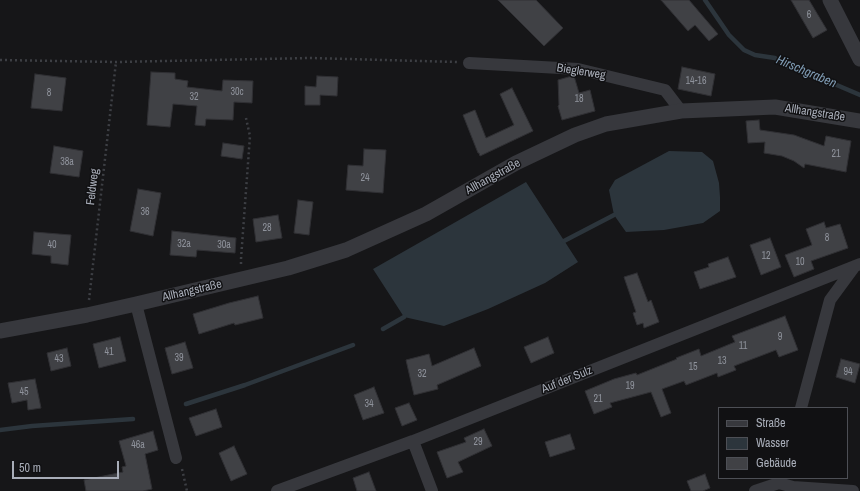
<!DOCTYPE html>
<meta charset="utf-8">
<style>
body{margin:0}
#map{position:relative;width:860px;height:491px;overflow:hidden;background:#161618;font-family:"Archivo Narrow",sans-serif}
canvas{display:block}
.legend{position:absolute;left:718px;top:407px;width:130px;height:72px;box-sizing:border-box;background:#111113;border:1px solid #4d4f55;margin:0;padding:5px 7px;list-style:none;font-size:12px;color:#a8adb8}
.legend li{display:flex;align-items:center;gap:8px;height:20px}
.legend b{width:20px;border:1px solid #4d4f55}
.scale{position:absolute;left:12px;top:461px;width:107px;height:18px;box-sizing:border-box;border:2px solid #a8adb8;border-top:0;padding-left:5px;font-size:12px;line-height:14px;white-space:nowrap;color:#a8adb8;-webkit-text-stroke:3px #111113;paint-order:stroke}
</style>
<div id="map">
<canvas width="860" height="491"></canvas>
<ul class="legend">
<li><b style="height:5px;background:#37383d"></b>Straße</li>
<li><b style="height:11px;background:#2c353c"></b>Wasser</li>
<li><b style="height:11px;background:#404145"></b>Gebäude</li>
</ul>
<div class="scale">50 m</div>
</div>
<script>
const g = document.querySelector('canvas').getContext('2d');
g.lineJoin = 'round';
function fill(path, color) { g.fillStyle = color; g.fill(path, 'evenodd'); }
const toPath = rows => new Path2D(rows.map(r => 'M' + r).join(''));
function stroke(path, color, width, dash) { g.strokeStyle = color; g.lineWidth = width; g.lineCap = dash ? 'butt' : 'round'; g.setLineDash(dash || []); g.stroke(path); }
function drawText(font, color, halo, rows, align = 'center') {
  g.font = font + ' "Archivo Narrow",sans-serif'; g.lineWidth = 3; g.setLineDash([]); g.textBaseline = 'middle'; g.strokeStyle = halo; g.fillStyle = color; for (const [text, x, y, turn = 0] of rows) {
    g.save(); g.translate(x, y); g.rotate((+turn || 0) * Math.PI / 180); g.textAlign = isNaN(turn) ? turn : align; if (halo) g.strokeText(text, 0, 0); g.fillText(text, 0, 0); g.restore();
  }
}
fill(toPath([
 [669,151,702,152,713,161,719,183,720,197,720,211,703,223,664,230,626,232,614,215,609,190,615,180],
 [526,182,578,262,545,283,488,309,444,326,404,317,373,269]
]), '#2c353c');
stroke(toPath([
 [705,0,729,35,744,50,755,55,775,58,786,66,825,80,860,95],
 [564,241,614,215],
 [383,329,404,317],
 [186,404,245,385,353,345],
 [0,430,32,426,133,419]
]), '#2c353c', 4.5);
const building = toPath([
 [498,0,536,0,563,28,544,46,498,0],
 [661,0,689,0,718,34,709,41,695,25,688,31,661,0],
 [791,0,809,0,827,30,813,38,791,0],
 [682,67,715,74,711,96,678,89,682,67],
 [151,72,175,73,175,79,188,81,187,87,222,91,223,80,253,81,252,103,234,102,233,120,206,119,205,126,195,125,197,106,173,104,170,127,147,125,151,72],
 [35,74,66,78,62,111,31,108,35,74],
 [317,76,338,77,337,96,320,95,320,105,305,105,305,86,316,87,317,76],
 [572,76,574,76,579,93,590,90,595,111,562,120,558,106,559,105,558,80,572,76],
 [512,88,533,131,480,156,479,153,478,153,463,115,475,110,486,138,514,125,500,94,512,88],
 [759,120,760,130,794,135,824,146,826,136,851,141,846,172,805,164,804,168,794,161,782,156,764,153,765,142,748,143,746,121,759,120],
 [223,143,244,146,242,159,221,156,223,143],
 [54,146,83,151,79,177,50,173,54,146],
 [364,149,386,150,383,193,346,190,348,165,363,166,364,149],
 [138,189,161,193,153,236,130,231,138,189],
 [298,200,313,202,309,235,294,233,298,200],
 [278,215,282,238,256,242,253,219,278,215],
 [824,222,826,228,840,224,848,248,811,261,814,269,794,277,785,255,812,245,806,229,824,222],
 [172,231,236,238,235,253,197,250,196,257,170,255,172,231],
 [34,232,71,235,68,265,51,263,51,256,32,254,34,232],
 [770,238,781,267,761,275,750,245,770,238],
 [728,257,736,277,700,289,694,272,709,267,708,264,728,257],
 [637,273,648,302,651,300,659,322,644,328,643,323,637,325,633,313,636,312,624,277,637,273],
 [258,296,263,318,235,325,234,323,199,334,193,314,229,303,258,296],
 [785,316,798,350,779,357,776,350,734,366,736,370,718,377,717,373,686,385,684,381,662,389,671,413,661,417,651,392,610,403,612,407,594,414,585,391,614,379,636,373,637,375,677,359,676,358,699,349,701,356,735,342,732,336,785,316],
 [120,337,126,361,99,368,93,344,120,337],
 [548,337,554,353,531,363,524,347,548,337],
 [185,342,193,368,172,374,165,348,185,342],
 [67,348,71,366,51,371,47,353,67,348],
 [474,348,481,366,437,385,438,389,414,395,406,360,429,354,432,366,474,348],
 [841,359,860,364,855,383,836,377,841,359],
 [35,379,41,408,28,410,27,400,12,403,8,383,35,379],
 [374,387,384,413,363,420,354,395,374,387],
 [409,403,417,420,402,426,395,408,409,403],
 [216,409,222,427,196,436,189,418,216,409],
 [484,429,492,446,458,462,463,472,447,478,437,452,466,442,464,438,484,429],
 [153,431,158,450,145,454,152,489,143,491,86,491,84,480,123,472,122,467,126,466,119,441,153,431],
 [570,434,575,449,550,457,545,442,570,434],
 [234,446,247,474,231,481,219,453,234,446],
 [369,472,376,491,357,491,353,478,369,472],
 [705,474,710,488,703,491,691,491,687,481,705,474]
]);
fill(building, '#404145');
stroke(building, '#303034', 1);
stroke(toPath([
 [0,60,116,62,311,58,457,62],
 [241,264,241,259,250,136,246,118],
 [89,300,116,62],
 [182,469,187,491]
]), '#3d3f44', 2.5, [2, 3]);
stroke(toPath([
 [469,63,578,69,665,90,681,111],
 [136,304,176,458],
 [801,408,830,300,855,266],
 [413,441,432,491],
 [277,491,413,441,860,264],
 [755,491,779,483,793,487,853,491]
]), '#37383d', 12);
stroke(toPath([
 [830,0,860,59],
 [0,331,87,315,136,304,288,268,346,250,426,214,516,163,575,135,606,124,681,111,775,107,860,121]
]), '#37383d', 15);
drawText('10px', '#8e929b', null, [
 ["6",809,15],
 ["14-16",696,81],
 ["30c",237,92],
 ["8",49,93],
 ["32",194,97],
 ["18",579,99],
 ["21",836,154],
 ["38a",67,162],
 ["24",365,178],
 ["36",145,212],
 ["28",267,228],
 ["8",827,238],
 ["32a",184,244],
 ["40",52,245],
 ["30a",224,245],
 ["12",766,256],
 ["10",800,262],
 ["9",780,337],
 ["11",743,346],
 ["41",109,352],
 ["39",179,358],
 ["43",59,359],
 ["13",722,361],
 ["15",693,367],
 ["94",848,372],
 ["32",422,374],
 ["19",630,386],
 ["45",24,392],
 ["21",598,399],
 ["34",369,404],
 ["29",478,442],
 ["46a",138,445]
]);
drawText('12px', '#a8adb8', '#111113', [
 ["Bieglerweg",581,72,9],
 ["Allhangstraße",815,113,9],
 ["Allhangstraße",493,177,-29],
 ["Feldweg",93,187,-83],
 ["Allhangstraße",192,291,-13],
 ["Auf der Sulz",567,380,-22]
]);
drawText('italic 13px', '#7f9bb3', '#111113', [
 ["Hirschgraben",806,72,23]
]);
</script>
